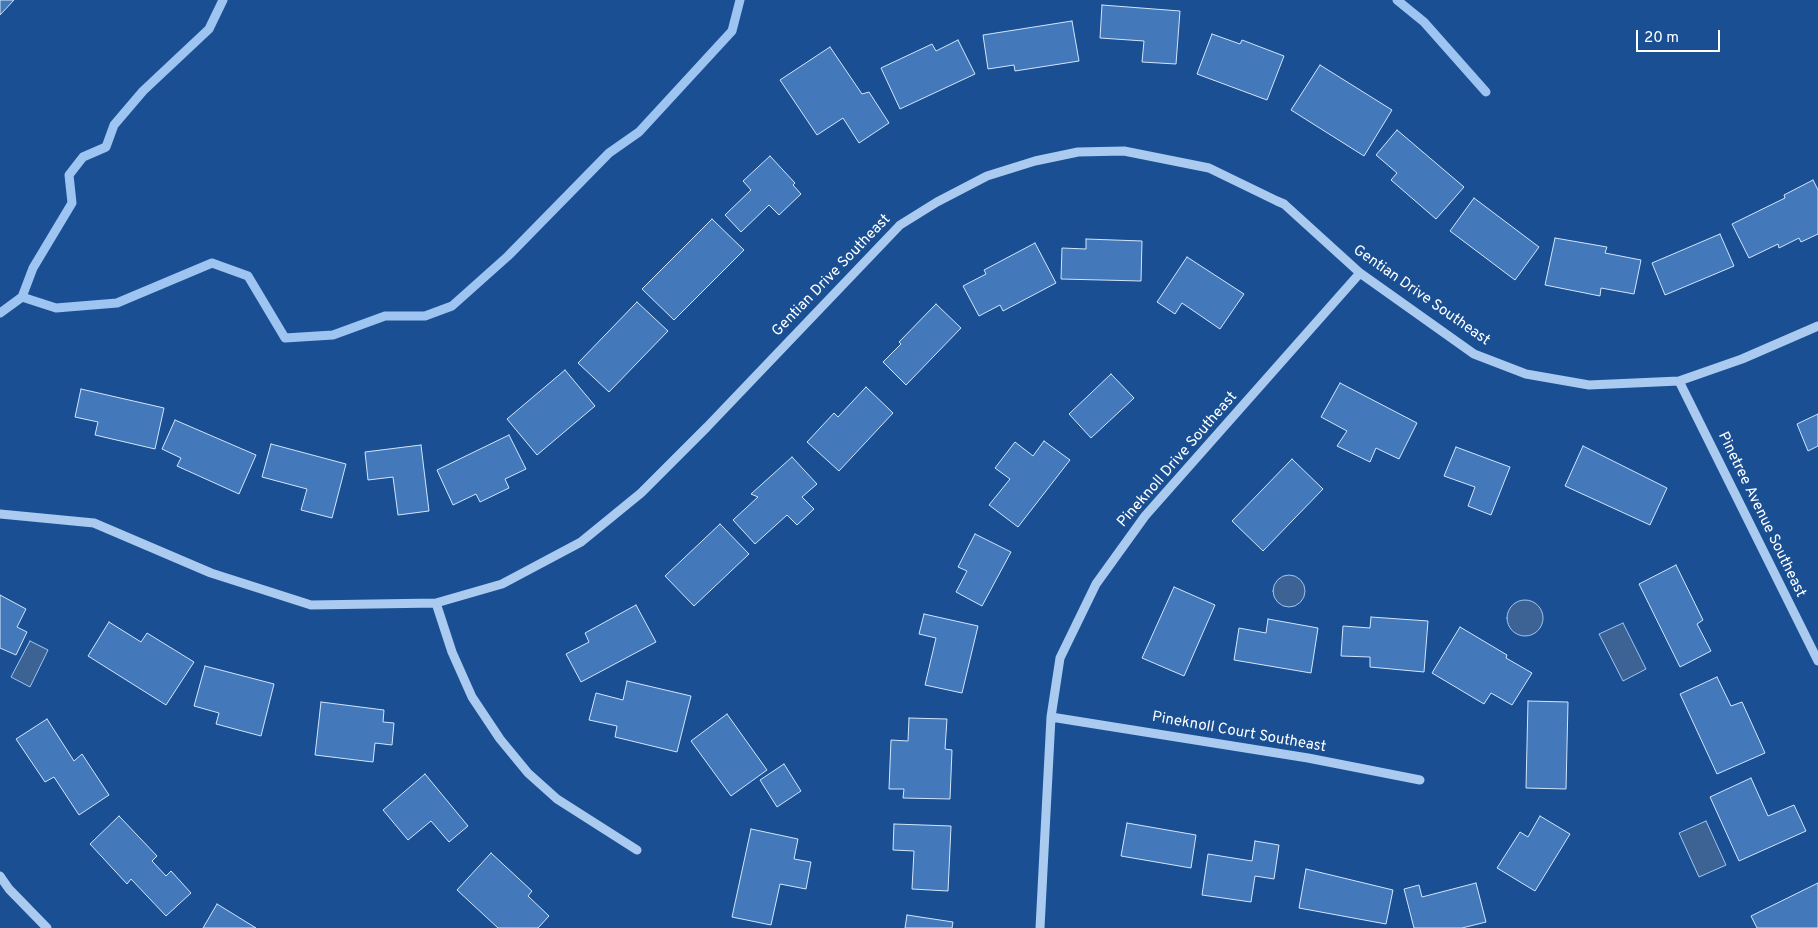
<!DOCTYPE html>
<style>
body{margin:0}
#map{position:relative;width:1818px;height:928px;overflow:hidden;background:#1a5093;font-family:Overpass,sans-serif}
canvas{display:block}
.scale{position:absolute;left:1636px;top:30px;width:84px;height:22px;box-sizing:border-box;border:2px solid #fff;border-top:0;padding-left:6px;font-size:15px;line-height:18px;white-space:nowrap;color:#fff;-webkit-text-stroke:4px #1a5093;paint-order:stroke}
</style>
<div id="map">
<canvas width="1818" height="928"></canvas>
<div class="scale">20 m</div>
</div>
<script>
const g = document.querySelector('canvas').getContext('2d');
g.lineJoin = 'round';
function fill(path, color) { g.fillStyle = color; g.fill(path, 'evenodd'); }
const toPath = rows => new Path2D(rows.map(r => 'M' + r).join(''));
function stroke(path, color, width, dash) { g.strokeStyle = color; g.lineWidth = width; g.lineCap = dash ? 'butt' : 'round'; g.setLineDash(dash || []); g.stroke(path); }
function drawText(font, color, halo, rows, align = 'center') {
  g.font = font + ' Overpass,sans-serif'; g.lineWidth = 5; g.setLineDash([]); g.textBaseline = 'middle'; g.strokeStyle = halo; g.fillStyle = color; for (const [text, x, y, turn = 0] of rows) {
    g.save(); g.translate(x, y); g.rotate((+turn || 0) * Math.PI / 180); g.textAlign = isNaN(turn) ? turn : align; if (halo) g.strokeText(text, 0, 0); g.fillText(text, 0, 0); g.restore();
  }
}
const water = toPath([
 '1273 591a16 16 0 1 1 32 0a16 16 0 1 1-32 0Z',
 '1507 618a18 18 0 1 1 36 0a18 18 0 1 1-36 0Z',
 [1623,623,1646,669,1623,681,1599,634,1623,623],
 [30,641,48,650,30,687,11,677,30,641],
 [1706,821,1726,865,1699,877,1679,833,1706,821]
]);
fill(water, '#3d6394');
stroke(water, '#9ec5f1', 1);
stroke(toPath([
 [1397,0,1424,22,1486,92],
 [22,297,56,308,117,303,212,263,248,276,285,338,333,335,385,316,425,316,452,306,508,256,609,153,639,132,732,31,740,0],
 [0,313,22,297,33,268,72,203,69,175,83,157,106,147,114,125,143,91,209,29,223,0]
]), '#9ec5f1', 9);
const building = toPath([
 [0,0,14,0,0,15,0,0],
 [1102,5,1180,11,1176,64,1142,62,1144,41,1100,38,1102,5],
 [1072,21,1079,61,1015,71,1014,65,988,69,983,35,1072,21],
 [1212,34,1240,44,1242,40,1284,56,1267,100,1197,74,1212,34],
 [958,40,975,74,900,109,881,68,932,44,936,51,958,40],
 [830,47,862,94,869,92,889,123,859,143,843,118,817,135,780,80,830,47],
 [1320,65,1392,110,1364,156,1291,110,1320,65],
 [1397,130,1464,187,1436,219,1391,180,1397,173,1376,155,1397,130],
 [770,156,795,183,793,185,801,194,779,215,769,205,741,232,725,215,751,190,743,181,770,156],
 [1813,180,1818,190,1818,234,1801,242,1799,238,1779,248,1778,244,1749,258,1732,224,1785,198,1784,195,1813,180],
 [1474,198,1539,247,1515,280,1450,231,1474,198],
 [712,219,744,250,674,320,642,289,712,219],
 [1720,234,1734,266,1665,295,1652,263,1720,234],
 [1555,238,1607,247,1605,253,1641,260,1634,294,1601,288,1600,296,1545,285,1555,238],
 [1086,239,1142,241,1141,281,1061,279,1062,248,1086,249,1086,239],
 [1035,243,1056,283,1003,311,1000,305,979,316,963,286,986,274,984,270,1035,243],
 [1187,257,1244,294,1220,329,1182,303,1175,314,1157,302,1187,257],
 [637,302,668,331,609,392,578,363,637,302],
 [936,304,961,328,906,385,883,362,901,344,899,342,936,304],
 [565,370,595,406,537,455,507,419,565,370],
 [1111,374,1134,398,1091,438,1069,414,1111,374],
 [1340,383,1417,423,1399,459,1376,448,1370,462,1337,446,1347,431,1321,417,1340,383],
 [866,387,893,413,839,471,807,442,834,413,838,417,866,387],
 [81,389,164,408,155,449,95,435,98,422,75,417,81,389],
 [1818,414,1818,446,1808,451,1797,424,1818,414],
 [175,420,256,455,239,494,177,466,181,458,162,449,175,420],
 [509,435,526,469,505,479,509,488,480,502,476,494,453,505,437,470,509,435],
 [1044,441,1070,460,1018,527,989,505,1010,479,995,468,1015,442,1033,456,1044,441],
 [271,444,346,464,332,518,301,510,307,489,262,477,271,444],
 [421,445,429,511,398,515,393,477,368,480,365,452,421,445],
 [1583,446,1667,488,1650,525,1565,486,1583,446],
 [1456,447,1510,467,1491,515,1468,506,1475,487,1444,476,1456,447],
 [792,457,817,484,802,497,814,509,797,525,787,515,755,544,733,520,758,497,751,494,792,457],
 [1292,459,1323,489,1263,551,1232,521,1292,459],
 [720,524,749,554,694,606,665,576,720,524],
 [975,534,1011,552,982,606,956,592,967,571,958,567,975,534],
 [1676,565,1703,620,1697,624,1711,651,1680,667,1639,584,1676,565],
 [1174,587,1215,605,1184,676,1142,658,1174,587],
 [0,595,26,609,17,627,27,632,16,655,0,648,0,595],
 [636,605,656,642,581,682,566,654,589,642,585,633,636,605],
 [924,614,978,626,962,693,925,685,936,638,919,634,924,614],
 [1371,617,1428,621,1424,672,1370,667,1370,657,1341,656,1343,626,1370,628,1371,617],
 [1268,619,1318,628,1311,673,1234,660,1239,628,1266,633,1268,619],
 [109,622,141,642,147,633,194,662,166,705,88,656,109,622],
 [1460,627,1507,655,1506,658,1532,673,1512,705,1491,693,1484,704,1432,673,1460,627],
 [205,666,274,684,261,736,216,724,219,713,194,706,205,666],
 [1717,677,1731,706,1742,702,1765,753,1717,774,1680,694,1717,677],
 [627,681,691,696,677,752,615,737,617,726,589,720,596,693,623,700,627,681],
 [1528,701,1568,702,1566,789,1526,788,1528,701],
 [321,702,384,710,383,722,394,723,392,745,375,743,373,762,315,755,321,702],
 [727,714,767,770,731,796,691,741,727,714],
 [909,718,947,719,945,749,952,750,950,799,903,798,904,789,889,789,891,740,908,741,909,718],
 [47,719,74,761,82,754,109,795,79,815,54,777,45,782,16,739,47,719],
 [784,764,801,791,777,807,760,780,784,764],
 [425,774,468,826,449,842,431,821,408,840,383,810,425,774],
 [1751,778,1768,816,1794,805,1806,831,1739,861,1710,797,1751,778],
 [119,816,157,856,152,861,166,876,171,871,191,893,166,916,131,879,127,884,90,844,119,816],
 [1540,816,1570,834,1535,891,1497,868,1520,832,1528,837,1540,816],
 [1127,823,1196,835,1191,868,1121,856,1127,823],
 [894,824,951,826,948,891,912,889,914,851,893,850,894,824],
 [751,829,798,839,794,859,811,862,806,889,780,884,771,925,732,917,751,829],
 [1255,841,1279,845,1274,879,1255,876,1251,902,1202,895,1208,854,1252,861,1255,841],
 [491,853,532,891,528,896,549,916,538,928,498,928,457,890,491,853],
 [1306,869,1393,890,1386,924,1299,908,1306,869],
 [1476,883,1486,922,1462,928,1414,928,1404,889,1419,885,1422,897,1476,883],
 [1818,883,1818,928,1757,928,1751,916,1818,883],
 [217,904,256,928,203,928,217,904],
 [907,915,953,922,952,928,905,928,907,915]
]);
fill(building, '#4379ba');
stroke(building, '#d2e5fb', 1);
stroke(toPath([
 [1679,381,1818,661],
 [0,514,94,523,211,573,311,605,436,603,502,584,581,542,641,493,707,427,900,225,937,202,987,176,1035,161,1078,152,1124,151,1209,168,1277,201,1284,204,1360,273,1474,354,1526,374,1589,385,1679,381,1742,359,1818,326],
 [436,603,452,652,472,697,500,739,528,773,557,799,637,850],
 [1051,717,1308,758,1420,780],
 [0,876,9,889,47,928],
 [1040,928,1051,717,1060,658,1096,584,1145,516,1360,273]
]), '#abcaef', 9);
drawText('15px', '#fff', '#1a5093', [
 ["Gentian Drive Southeast",832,276,-46],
 ["Gentian Drive Southeast",1421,296,35],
 ["Pineknoll Drive Southeast",1178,460,-49],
 ["Pinetree Avenue Southeast",1761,515,64],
 ["Pineknoll Court Southeast",1239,733,10]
]);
</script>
